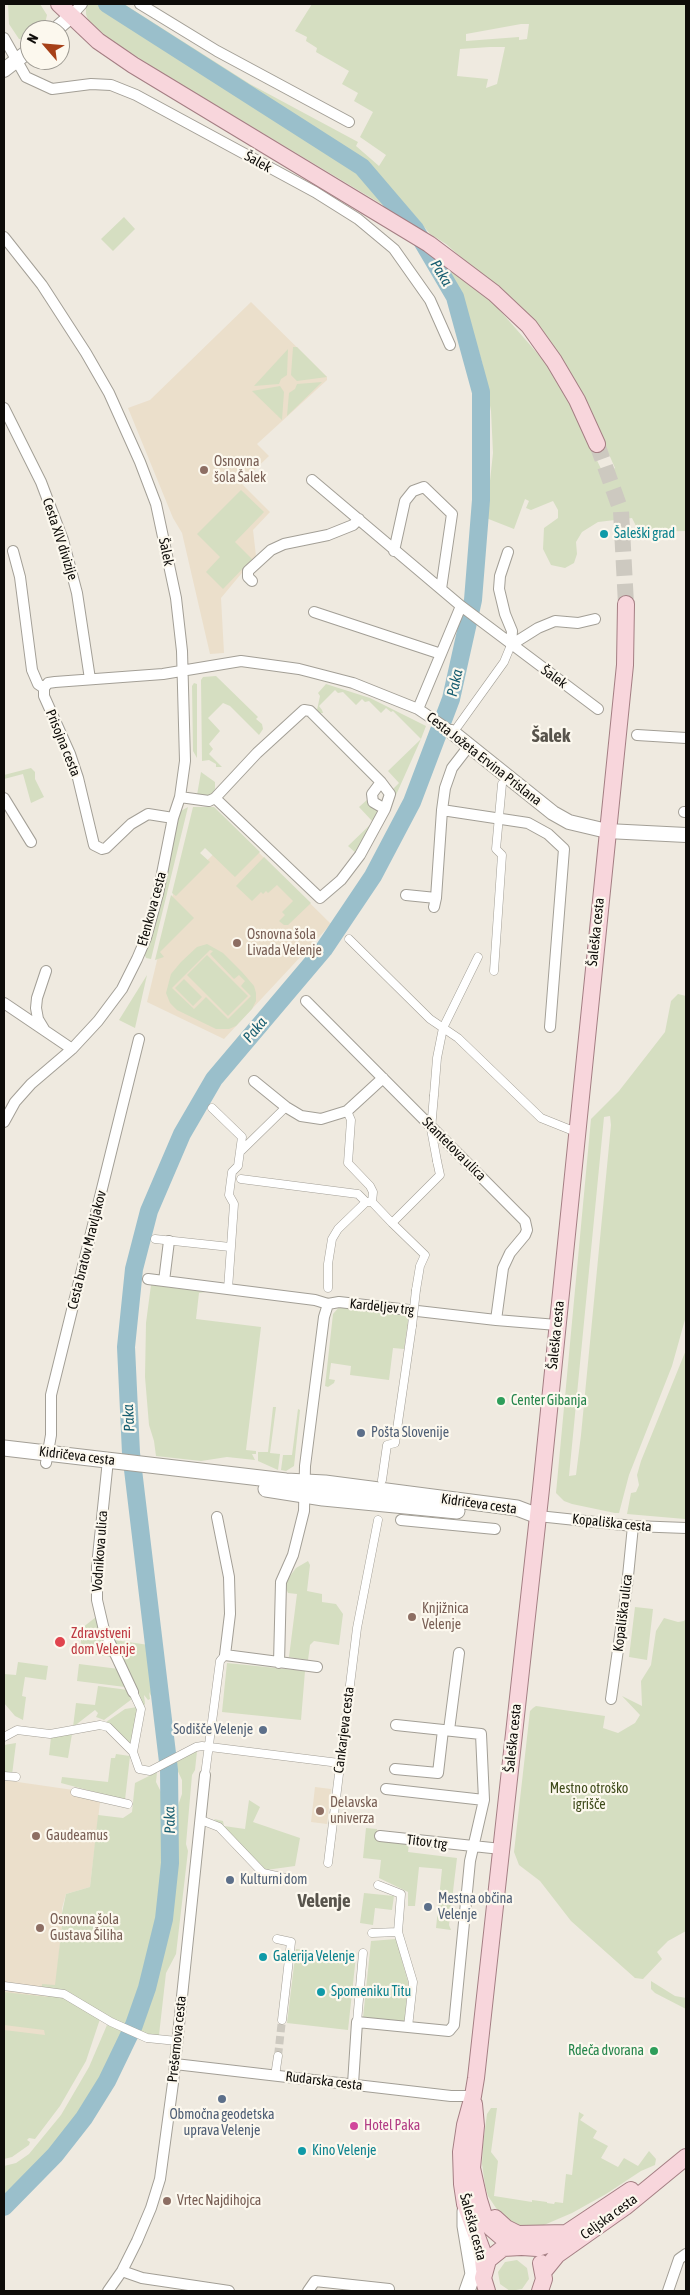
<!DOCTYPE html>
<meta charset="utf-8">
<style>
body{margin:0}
#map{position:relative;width:690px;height:2295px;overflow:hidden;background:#efeae0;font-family:"Asap Condensed",sans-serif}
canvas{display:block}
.frame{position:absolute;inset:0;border:5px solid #0e0c09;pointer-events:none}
.north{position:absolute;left:20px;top:20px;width:50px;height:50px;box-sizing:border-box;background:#fcf8ee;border:1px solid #9d9a92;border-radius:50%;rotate:297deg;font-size:14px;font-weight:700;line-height:20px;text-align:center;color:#0e0c09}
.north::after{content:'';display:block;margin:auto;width:18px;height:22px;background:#a64018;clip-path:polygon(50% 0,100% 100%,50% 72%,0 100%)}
</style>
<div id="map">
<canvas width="690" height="2295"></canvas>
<div class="frame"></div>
<div class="north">N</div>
</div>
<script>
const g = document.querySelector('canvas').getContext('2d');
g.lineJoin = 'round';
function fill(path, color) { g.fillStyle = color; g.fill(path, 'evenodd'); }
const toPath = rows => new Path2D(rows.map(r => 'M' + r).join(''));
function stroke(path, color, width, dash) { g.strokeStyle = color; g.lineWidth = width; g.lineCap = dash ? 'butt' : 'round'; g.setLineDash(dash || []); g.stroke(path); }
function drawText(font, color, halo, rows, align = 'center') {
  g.font = font + ' "Asap Condensed",sans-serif'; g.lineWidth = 4.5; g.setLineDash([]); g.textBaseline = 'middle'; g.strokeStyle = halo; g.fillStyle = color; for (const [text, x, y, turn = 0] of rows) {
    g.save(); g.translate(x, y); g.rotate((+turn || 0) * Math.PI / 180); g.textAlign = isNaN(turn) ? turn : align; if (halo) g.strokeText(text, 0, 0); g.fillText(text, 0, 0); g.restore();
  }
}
fill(toPath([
 [251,302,327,377,327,380,257,444,269,456,241,483,270,512,253,530,256,556,221,598,224,653,210,654,182,533,173,518,128,408,150,400],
 [237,831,331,924,224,1039,147,1002,173,894],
 [4,1780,101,1794,90,1887,66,1894,62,1908,62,1925,50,2045,4,2069],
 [315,1787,331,1789,327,1824,311,1822]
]), '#ebdfcb');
fill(toPath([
 [8,4,40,4,47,15,44,28,41,30,30,30,29,39,19,39,9,24],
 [86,4,98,4,207,75,321,143,359,170,383,195,398,214,159,71,108,38,88,20,86,14],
 [112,4,124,4,250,84,358,142,356,146,379,166,386,155,360,137,373,112,354,101,358,93,342,84,349,71,316,52,317,48,306,41,307,37,295,31,312,4,686,4,686,531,639,532,632,518,598,522,582,532,576,542,577,554,574,563,565,568,551,565,543,549,544,528,558,518,558,510,553,501,531,510,526,508,529,501,525,499,514,529,486,518,493,453,491,411,482,362,464,305,448,265,489,298,545,362,565,394,604,475,615,468,600,434,488,281,446,244,430,234,411,211,368,168,323,137],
 [521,24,529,24,527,39,519,40,519,37,466,41,466,34],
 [490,47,505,47,497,84,486,88,488,79,457,76,460,49],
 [124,217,135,229,113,251,101,239],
 [293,347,297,347,327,377,297,381,291,375],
 [288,349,287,375,281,379,279,384,254,386],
 [322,382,287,416,289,393,295,389,297,384],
 [280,386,284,392,282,420,252,391],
 [241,490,264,512,235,542,252,559,223,589,206,572,220,557,197,534],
 [216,676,258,717,256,719,262,724,263,729,259,735,230,706,223,703,208,718,220,731,209,744,213,749,209,754,222,767,216,767,216,764,209,760,202,761,201,680,203,677],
 [194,683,197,684,197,758,193,751,192,686],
 [326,684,370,698,426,726,421,739,396,795,392,790,399,783,388,771,421,739,393,711,391,712,386,708,381,713,369,701,365,702,362,699,356,705,343,692,338,693,335,690,319,706,322,710,323,713,320,713,317,710,320,696,318,693],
 [31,768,35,772,35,779,44,797,31,803,23,774,4,779,5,784,4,785,4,775],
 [201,772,215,782,215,789,211,795,197,795],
 [368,799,379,812,357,854,348,846,373,822,359,807],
 [188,807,151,959,146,958,144,953,177,820,179,812],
 [193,807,214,807,260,852,235,877,205,848,200,853,210,862,176,896,172,893],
 [264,857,311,903,288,925,284,925,279,921,285,915,282,912,293,901,277,885,268,893,266,891,263,894,261,892,252,901,236,886],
 [171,895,194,918,160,952,164,957,155,960],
 [207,944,223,953,242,972,254,986,256,993,256,1001,252,1009,236,1026,229,1029,216,1029,177,1010,170,1003,166,993,171,974,181,962,197,947],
 [210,950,213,951,210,954,234,979,239,975,245,981,241,986,251,996,228,1019,206,997,194,1009,172,988],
 [207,955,248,996,228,1016,187,975],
 [147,975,135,1028,119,1020],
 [184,979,202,997,193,1006,175,988],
 [678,994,686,996,686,1316,672,1366,629,1475,619,1513,615,1513,572,1504,564,1501,556,1493,591,1119,619,1091,665,1032,671,1001],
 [610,1116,611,1125,581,1435,576,1475,569,1476,604,1117],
 [151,1285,206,1292,199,1293,196,1319,261,1327,246,1450,256,1451,256,1454,252,1454,255,1460,227,1457,201,1461,156,1456,154,1441,149,1425,145,1377,146,1323],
 [340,1306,409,1315,404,1349,393,1348,389,1380,350,1375,351,1366,331,1363,329,1379,335,1380,334,1383,328,1387,325,1386,333,1314],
 [686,1350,686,1523,685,1519,627,1514,631,1493,636,1492,639,1485,637,1475,641,1461],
 [273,1407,276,1407,270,1453,280,1454,278,1470,258,1461,258,1452,268,1452],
 [298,1409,300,1410,294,1466,286,1471,281,1470,283,1455,292,1455],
 [308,1561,310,1565,307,1591,322,1594,322,1602,336,1604,343,1614,339,1645,314,1641,310,1645,308,1660,289,1657,297,1594,288,1593,284,1584,296,1568],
 [635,1607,653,1609,647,1660,629,1657],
 [96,1617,112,1657,80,1653,82,1628],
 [664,1618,678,1622,684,1621,686,1618,686,1931,668,1941,657,1952,662,1959,643,1979,635,1978,571,1921,540,1881,519,1865,514,1852,530,1711,533,1708,536,1706,605,1716,603,1728,618,1733,635,1723,640,1715,622,1696,642,1706,641,1681,651,1665,656,1631],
 [114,1640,149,1645,155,1696,151,1696,149,1692,150,1699,148,1700,144,1695,145,1704,143,1707],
 [18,1662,48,1666,46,1680,25,1677,22,1696,26,1697,23,1720,15,1716,4,1703,4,1674,16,1675],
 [227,1663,305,1671,301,1720,222,1712],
 [79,1664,119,1669,126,1685,125,1687,77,1681],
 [98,1686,128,1690,132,1699,104,1720,96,1717,98,1713,95,1710,73,1727,76,1703,95,1705],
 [137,1707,139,1710,133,1739,129,1744,106,1722,125,1709],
 [72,1734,68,1758,49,1755,51,1737],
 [16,1743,12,1775,4,1773,4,1745],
 [197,1751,195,1770,192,1775,186,1844,188,1851,176,1954,166,1973,159,2035,155,2037,137,2031,151,1996,162,1948,173,1866,174,1817,182,1794,182,1780,174,1763],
 [116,1754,130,1756,125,1800,61,1783,62,1777,108,1782,111,1758,115,1758],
 [157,1772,156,1782,163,1796,167,1833,165,1896,159,1929,150,1961,128,2027,42,1988,42,1984,55,1985,62,1925,51,1922,60,1923,66,1894,90,1887,98,1815,123,1818,132,1812,135,1783],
 [249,1800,260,1807,253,1822,300,1838,295,1866,266,1870,214,1819,223,1821,224,1826,245,1829],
 [366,1828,377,1829,376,1839,409,1845,408,1852,457,1858,449,1925,451,1930,436,1928,442,1869,419,1867,415,1906,408,1906,408,1892,379,1878,381,1860,363,1858],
 [364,1893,394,1896,392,1910,375,1908,373,1925,360,1923],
 [396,1939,408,1982,405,2022,363,2018,371,1941],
 [296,1949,356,1956,348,2030,287,2023],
 [651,1981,675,1996,686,1998,686,2009,655,1993,651,1989],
 [4,1992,48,1997,49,1994,61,1996,100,2019,86,2061,60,2106,35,2139,29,2138,27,2140,30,2142,29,2145,12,2157,4,2159,4,2030,45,2035,44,2030,4,2025],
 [107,2025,127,2033,121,2048,87,2105,82,2106,66,2136,4,2201,4,2166,16,2163,29,2154,61,2115,89,2067],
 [491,2108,497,2108,491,2152,498,2161,494,2196,532,2202,532,2200,547,2202,547,2203,554,2204,555,2202,563,2203,566,2174,572,2175,579,2112,584,2115,580,2120,597,2131,593,2138,608,2146,601,2158,618,2167,624,2158,638,2166,649,2151,656,2159,655,2165,641,2171,606,2194,572,2213,544,2225,530,2227,521,2226,513,2223,498,2211,488,2196,485,2185,482,2164,483,2144,487,2114],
 [517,2260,527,2268,529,2279,522,2289,510,2291,500,2284,498,2272,505,2262]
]), '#d5dec1');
stroke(toPath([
 [4,2207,55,2155,84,2118,107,2081,134,2025,147,1988,164,1919,170,1863,169,1770,131,1453,126,1347,134,1269,149,1211,182,1134,214,1079,324,949,373,876,412,802,451,699,473,600,481,500,481,392,455,297,415,229,362,167,107,4]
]), '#9abfcb', 18);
stroke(toPath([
 [278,2056,282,2020]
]), '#cdc9c0', 8, [8, 4]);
stroke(toPath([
 [597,444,621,511,626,604]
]), '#cdc9c0', 16, [16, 8]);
const pedestrian = toPath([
 [458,726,504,662,511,645],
 [349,939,430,1019,458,1038,541,1118,576,1132],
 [494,971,502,855,496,849,502,784],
 [434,1095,437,1058,443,1028,478,957],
 [212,1108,242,1137,238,1166,232,1172,229,1195,234,1204,228,1289],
 [347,1111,351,1120,348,1163,370,1186,373,1192,372,1202],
 [240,1152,286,1107],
 [241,1179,358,1194,366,1202,372,1202,392,1223],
 [155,1239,230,1247],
 [328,1288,328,1264,332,1239,338,1229,366,1202],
 [416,1290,420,1266,425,1255,392,1223,440,1175,437,1161],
 [382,1480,387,1445,395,1443,412,1326],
 [4,1737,17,1730,50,1734,100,1725,108,1727,133,1752,139,1769,150,1771,196,1747,202,1746,339,1763],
 [133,1752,141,1709,133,1692],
 [205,1775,220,1661,225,1655],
 [4,1776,16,1777],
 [75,1792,128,1804],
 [201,1820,219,1827,263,1873,290,1879],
 [328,1863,357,1628,378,1520],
 [378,1885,401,1894,398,1932],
 [372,1933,398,1932,413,1982,408,2027],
 [277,1939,291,1942,282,2020],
 [4,1986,64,1994,111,2022,147,2038,177,2041],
 [357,2022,363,1953],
 [275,2076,278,2056]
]);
const minor = toPath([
 [140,4,217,51,349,122],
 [70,17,82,4],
 [4,38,26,77,52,89,91,84,111,85,136,95,315,192,358,219,394,249,430,300,450,345],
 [4,237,42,285,86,353,109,393,140,462,156,504,176,598,182,651,185,761,180,797,173,818,158,894,146,938,137,959,122,989,98,1021,72,1049,31,1084,15,1102,4,1122],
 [4,408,41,482,63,540,77,593,90,679],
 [312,480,461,606,598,709],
 [13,551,20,577,32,670,38,684,44,688],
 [394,551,405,501,413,491,424,487,452,514,441,589],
 [508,552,500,576,499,589,505,614,512,631,511,645],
 [252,581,248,577,248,571,271,550,284,544,328,535,353,525,359,519],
 [314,612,441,654],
 [511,645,538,628,555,621,578,623,595,619],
 [44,688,48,683,55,682,163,674,241,661,299,669,353,683,418,709,452,732],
 [44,688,44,696,70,754,78,778,94,845,102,849,106,848,131,824,148,814,173,818],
 [418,709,461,606],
 [637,735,686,738],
 [180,797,209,801,215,798,257,753,304,710,310,711,381,782,390,794,385,809,373,802,372,794,381,782],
 [4,798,31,842],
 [215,798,320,898,341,880,360,855,385,809],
 [442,810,528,823,548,834,564,849,550,1027],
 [684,812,686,812],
 [406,895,436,898],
 [434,907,436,898,442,810,445,788,452,768,469,746],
 [306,1001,525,1221,527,1230,525,1235,510,1253,503,1268,496,1320],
 [4,1003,72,1049],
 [44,1029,38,1019,36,1008,37,998,46,971],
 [254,1081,286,1107,301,1116,321,1119,347,1111,383,1078],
 [148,1279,315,1300,328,1304,339,1302,496,1320,557,1325],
 [164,1281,169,1241],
 [108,1460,97,1566,97,1600,104,1630,133,1692],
 [46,1463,51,1435,51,1395,139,1039],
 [538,1516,633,1526,686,1528],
 [217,1517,229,1577,230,1614,225,1655,317,1667],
 [401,1520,495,1529],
 [279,1663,281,1582,293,1555,304,1511,305,1466,324,1317,328,1304],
 [611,1699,627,1586,633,1526],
 [449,1730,459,1653],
 [395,1769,438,1773,443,1730],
 [386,1789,484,1800],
 [380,1836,501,1849],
 [175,2064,451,2096,473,2096],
 [353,2084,357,2022,449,2031,454,2025,470,1861,484,1800,481,1734,396,1725],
 [122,2271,142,2278,229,2291],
 [108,2291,122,2271,137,2241,151,2208,160,2179,173,2083,205,1775],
 [308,2291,315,2281,389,2289],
 [668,2291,679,2259,686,2254]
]);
const tertiary = toPath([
 [55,30,70,17],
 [4,70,30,50],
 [452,732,553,813,569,822,607,831,686,835]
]);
const secondary = toPath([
 [4,1448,286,1481,325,1483,517,1508,538,1516],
 [266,1489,323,1498,457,1511],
 [465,2211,465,2226,473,2274,467,2291]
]);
const primary = toPath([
 [59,4,98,41,133,65,429,244,494,293,529,326,554,361,577,400,597,444],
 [474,2104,476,2126,472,2168,479,2200,485,2219,491,2228,512,2246],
 [495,2218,506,2228,518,2234,567,2233],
 [522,2247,537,2248,550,2244,631,2190],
 [484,2269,482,2250,465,2204,462,2184,461,2152,465,2125,473,2096,476,2078,541,1489,625,665,626,604],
 [544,2271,557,2255,625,2207,686,2157],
 [487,2291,483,2278,488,2260,503,2248,521,2247],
 [540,2291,544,2279,541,2263]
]);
stroke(pedestrian, '#a39f96', 9);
stroke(minor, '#a39f96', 12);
stroke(tertiary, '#a39f96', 16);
stroke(secondary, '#a39f96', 17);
stroke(primary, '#a47e83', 18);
stroke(pedestrian, '#fff', 8);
stroke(minor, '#fff', 10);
stroke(tertiary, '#fff', 14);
stroke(secondary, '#fff', 15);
stroke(primary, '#f8d6dc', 16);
const pedestrianBridge = toPath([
 [434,1095,431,1129,437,1161],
 [412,1326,416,1290]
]);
stroke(pedestrianBridge, '#a39f96', 9, []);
stroke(pedestrianBridge, '#fff', 8);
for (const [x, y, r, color] of [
 [204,470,5,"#8d6e63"],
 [604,534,5,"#0f9aa8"],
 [237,943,5,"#8d6e63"],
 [501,1401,5,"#2e9e5b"],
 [361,1433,5,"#5c6f8a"],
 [412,1617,5,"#8d6e63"],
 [60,1642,6,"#e0444e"],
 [263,1730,5,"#5c6f8a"],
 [320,1811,5,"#8d6e63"],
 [36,1836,5,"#8d6e63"],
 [230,1880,5,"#5c6f8a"],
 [428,1907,5,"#5c6f8a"],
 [40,1928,5,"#8d6e63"],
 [263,1957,5,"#0f9aa8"],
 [321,1992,5,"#0f9aa8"],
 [654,2051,5,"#2e9e5b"],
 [222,2099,5,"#5c6f8a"],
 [354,2126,5,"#d1479c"],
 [302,2151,5,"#0f9aa8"],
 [167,2201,5,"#8d6e63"]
]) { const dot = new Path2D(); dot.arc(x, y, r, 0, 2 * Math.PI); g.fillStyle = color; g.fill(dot); stroke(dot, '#fcf8ee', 2); }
drawText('14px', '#0e0c09', '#fcf8ee', [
 ["Šalek",258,162,29],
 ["Cesta XIV divizije",60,539,72],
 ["Šalek",166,552,78],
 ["Šalek",554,677,36],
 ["Prisojna cesta",63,743,68],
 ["Cesta Jožeta Ervina Prislana",484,759,38],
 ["Efenkova cesta",152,909,-75],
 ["Šaleška cesta",596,932,-84],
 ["Stantetova ulica",454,1149,45],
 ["Cesta bratov Mravljakov",87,1250,-76],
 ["Kardeljev trg",382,1307,6],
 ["Šaleška cesta",556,1335,-84],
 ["Kidričeva cesta",77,1456,7],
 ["Kidričeva cesta",479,1504,8],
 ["Kopališka cesta",612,1523,6],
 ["Vodnikova ulica",100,1551,-86],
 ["Kopališka ulica",623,1613,-83],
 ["Cankarjeva cesta",344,1730,-83],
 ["Šaleška cesta",513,1738,-84],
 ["Titov trg",427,1842,7],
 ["Prešernova cesta",177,2039,-84],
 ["Rudarska cesta",324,2081,7],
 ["Celjska cesta",609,2217,-36],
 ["Šaleška cesta",473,2227,75]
]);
drawText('14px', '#785e54', '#fcf8ee', [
 ["Osnovna",214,462],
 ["šola Šalek",214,478],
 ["Osnovna šola",247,935],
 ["Livada Velenje",247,951],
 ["Knjižnica",422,1609],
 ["Velenje",422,1625],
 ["Delavska",330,1803],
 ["univerza",330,1819],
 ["Gaudeamus",46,1836],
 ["Osnovna šola",50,1920],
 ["Gustava Šiliha",50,1936],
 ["Vrtec Najdihojca",177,2201]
], 'left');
drawText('14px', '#0d838f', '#fcf8ee', [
 ["Šaleški grad",614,534],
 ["Galerija Velenje",273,1957],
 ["Spomeniku Titu",331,1992],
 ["Kino Velenje",312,2151]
], 'left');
drawText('14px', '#27864d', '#fcf8ee', [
 ["Center Gibanja",511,1401],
 ["Rdeča dvorana",644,2051,"right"]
], 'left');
drawText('14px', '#4e5e75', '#fcf8ee', [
 ["Pošta Slovenije",371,1433],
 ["Sodišče Velenje",253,1730,"right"],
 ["Kulturni dom",240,1880],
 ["Mestna občina",438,1899],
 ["Velenje",438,1915],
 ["Območna geodetska",222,2115,"center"],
 ["uprava Velenje",222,2131,"center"]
], 'left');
drawText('14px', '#be3a42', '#fcf8ee', [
 ["Zdravstveni",71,1634],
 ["dom Velenje",71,1650]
], 'left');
drawText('14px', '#3f4b1b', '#fcf8ee', [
 ["Mestno otroško",589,1789],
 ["igrišče",589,1805]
]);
drawText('14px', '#b23c85', '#fcf8ee', [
 ["Hotel Paka",364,2126]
], 'left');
drawText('italic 15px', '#165d70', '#fcf8ee', [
 ["Paka",441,273,59],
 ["Paka",455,683,-77],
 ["Paka",255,1030,-50],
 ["Paka",129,1418,-93],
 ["Paka",170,1820,-91]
]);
drawText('bold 19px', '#58544c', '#fcf8ee', [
 ["Šalek",551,736],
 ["Velenje",324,1901]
]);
</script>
